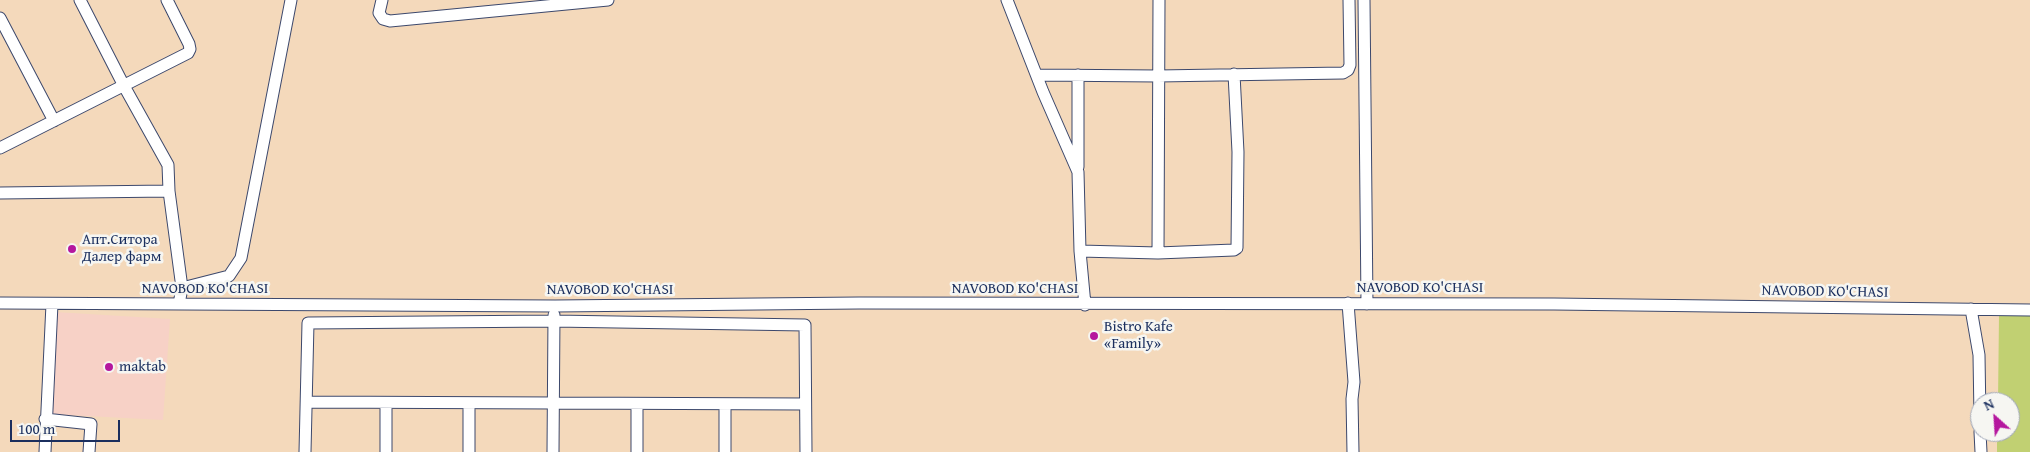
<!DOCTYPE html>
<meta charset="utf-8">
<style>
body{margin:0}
#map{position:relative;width:2030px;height:452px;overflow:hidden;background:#f4d9bb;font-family:"Gentium Book Plus",serif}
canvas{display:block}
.north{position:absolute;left:1970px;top:392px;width:50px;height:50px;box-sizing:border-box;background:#f6f6f2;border:1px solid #9ea6b7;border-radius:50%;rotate:334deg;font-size:14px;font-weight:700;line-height:20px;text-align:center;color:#1b2f5e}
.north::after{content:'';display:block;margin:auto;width:18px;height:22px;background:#b5179e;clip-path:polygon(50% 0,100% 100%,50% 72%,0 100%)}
.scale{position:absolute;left:10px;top:420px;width:110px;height:22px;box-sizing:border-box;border:2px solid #1b2f5e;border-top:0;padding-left:6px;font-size:15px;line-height:18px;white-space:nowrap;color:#1b2f5e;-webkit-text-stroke:4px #f6f6f2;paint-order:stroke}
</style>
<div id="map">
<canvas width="2030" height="452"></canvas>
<div class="north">N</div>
<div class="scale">100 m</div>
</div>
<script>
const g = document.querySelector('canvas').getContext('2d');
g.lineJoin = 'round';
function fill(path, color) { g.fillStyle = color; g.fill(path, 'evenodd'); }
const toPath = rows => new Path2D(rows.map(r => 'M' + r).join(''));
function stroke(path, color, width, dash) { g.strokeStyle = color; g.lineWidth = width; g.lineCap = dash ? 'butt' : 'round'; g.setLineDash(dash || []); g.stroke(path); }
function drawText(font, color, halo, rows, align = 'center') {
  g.font = font + ' "Gentium Book Plus",serif'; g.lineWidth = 5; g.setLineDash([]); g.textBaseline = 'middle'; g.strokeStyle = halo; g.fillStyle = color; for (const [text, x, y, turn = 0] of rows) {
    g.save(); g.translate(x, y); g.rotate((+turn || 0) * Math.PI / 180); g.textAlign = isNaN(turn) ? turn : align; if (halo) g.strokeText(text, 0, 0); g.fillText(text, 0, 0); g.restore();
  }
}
fill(toPath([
 [55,312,170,319,163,420,49,414]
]), '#f7d1c6');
fill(toPath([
 [1999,316,2030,316,2030,452,1997,452,1997,442,2008,432,2010,432,2010,402,1998,401]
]), '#c1d072');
const minor = toPath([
 [80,0,124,86,168,165,169,191,182,288],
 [382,0,379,13,383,19,390,21,608,0],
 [1007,0,1043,92,1078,172,1080,251,1085,305],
 [1364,0,1367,304],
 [0,18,54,121],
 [1037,75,1158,76,1343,73,1348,70,1350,65,1349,0],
 [0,148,188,53,190,49,189,44,167,0],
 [1078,167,1078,75],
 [0,193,169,191],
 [1080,251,1158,253,1234,250,1237,248,1238,152,1234,74],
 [1158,253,1159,0],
 [0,303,555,306,859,303,1554,304,2030,310],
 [1348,303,1354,382,1352,399,1353,452],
 [179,304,182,288,229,276,241,258,291,0],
 [1971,309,1979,355,1980,418],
 [307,402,805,404],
 [45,419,91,424,89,452],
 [1980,432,1981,452],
 [45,452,52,304],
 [305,452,308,323,554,321,805,325,806,452],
 [386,452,386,403],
 [469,452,469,403],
 [553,452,554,315],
 [637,452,637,404],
 [725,452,725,404]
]);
stroke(minor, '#3c486c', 13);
stroke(minor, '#fff', 11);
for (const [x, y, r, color] of [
 [72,249,5,"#b5179e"],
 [1094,336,5,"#b5179e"],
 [109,367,5,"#b5179e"]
]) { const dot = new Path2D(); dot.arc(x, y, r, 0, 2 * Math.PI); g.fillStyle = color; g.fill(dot); stroke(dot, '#f6f6f2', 2); }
drawText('15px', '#1b2f5e', '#f6f6f2', [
 ["Апт.Ситора",82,240],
 ["Далер фарм",82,257],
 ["Bistro Kafe",1104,327],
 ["«Family»",1104,344],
 ["maktab",119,367]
], 'left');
drawText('15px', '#1b2f5e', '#f6f6f2', [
 ["NAVOBOD KO'CHASI",1420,288],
 ["NAVOBOD KO'CHASI",205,289],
 ["NAVOBOD KO'CHASI",1015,289],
 ["NAVOBOD KO'CHASI",610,290],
 ["NAVOBOD KO'CHASI",1825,292,1]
]);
</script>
